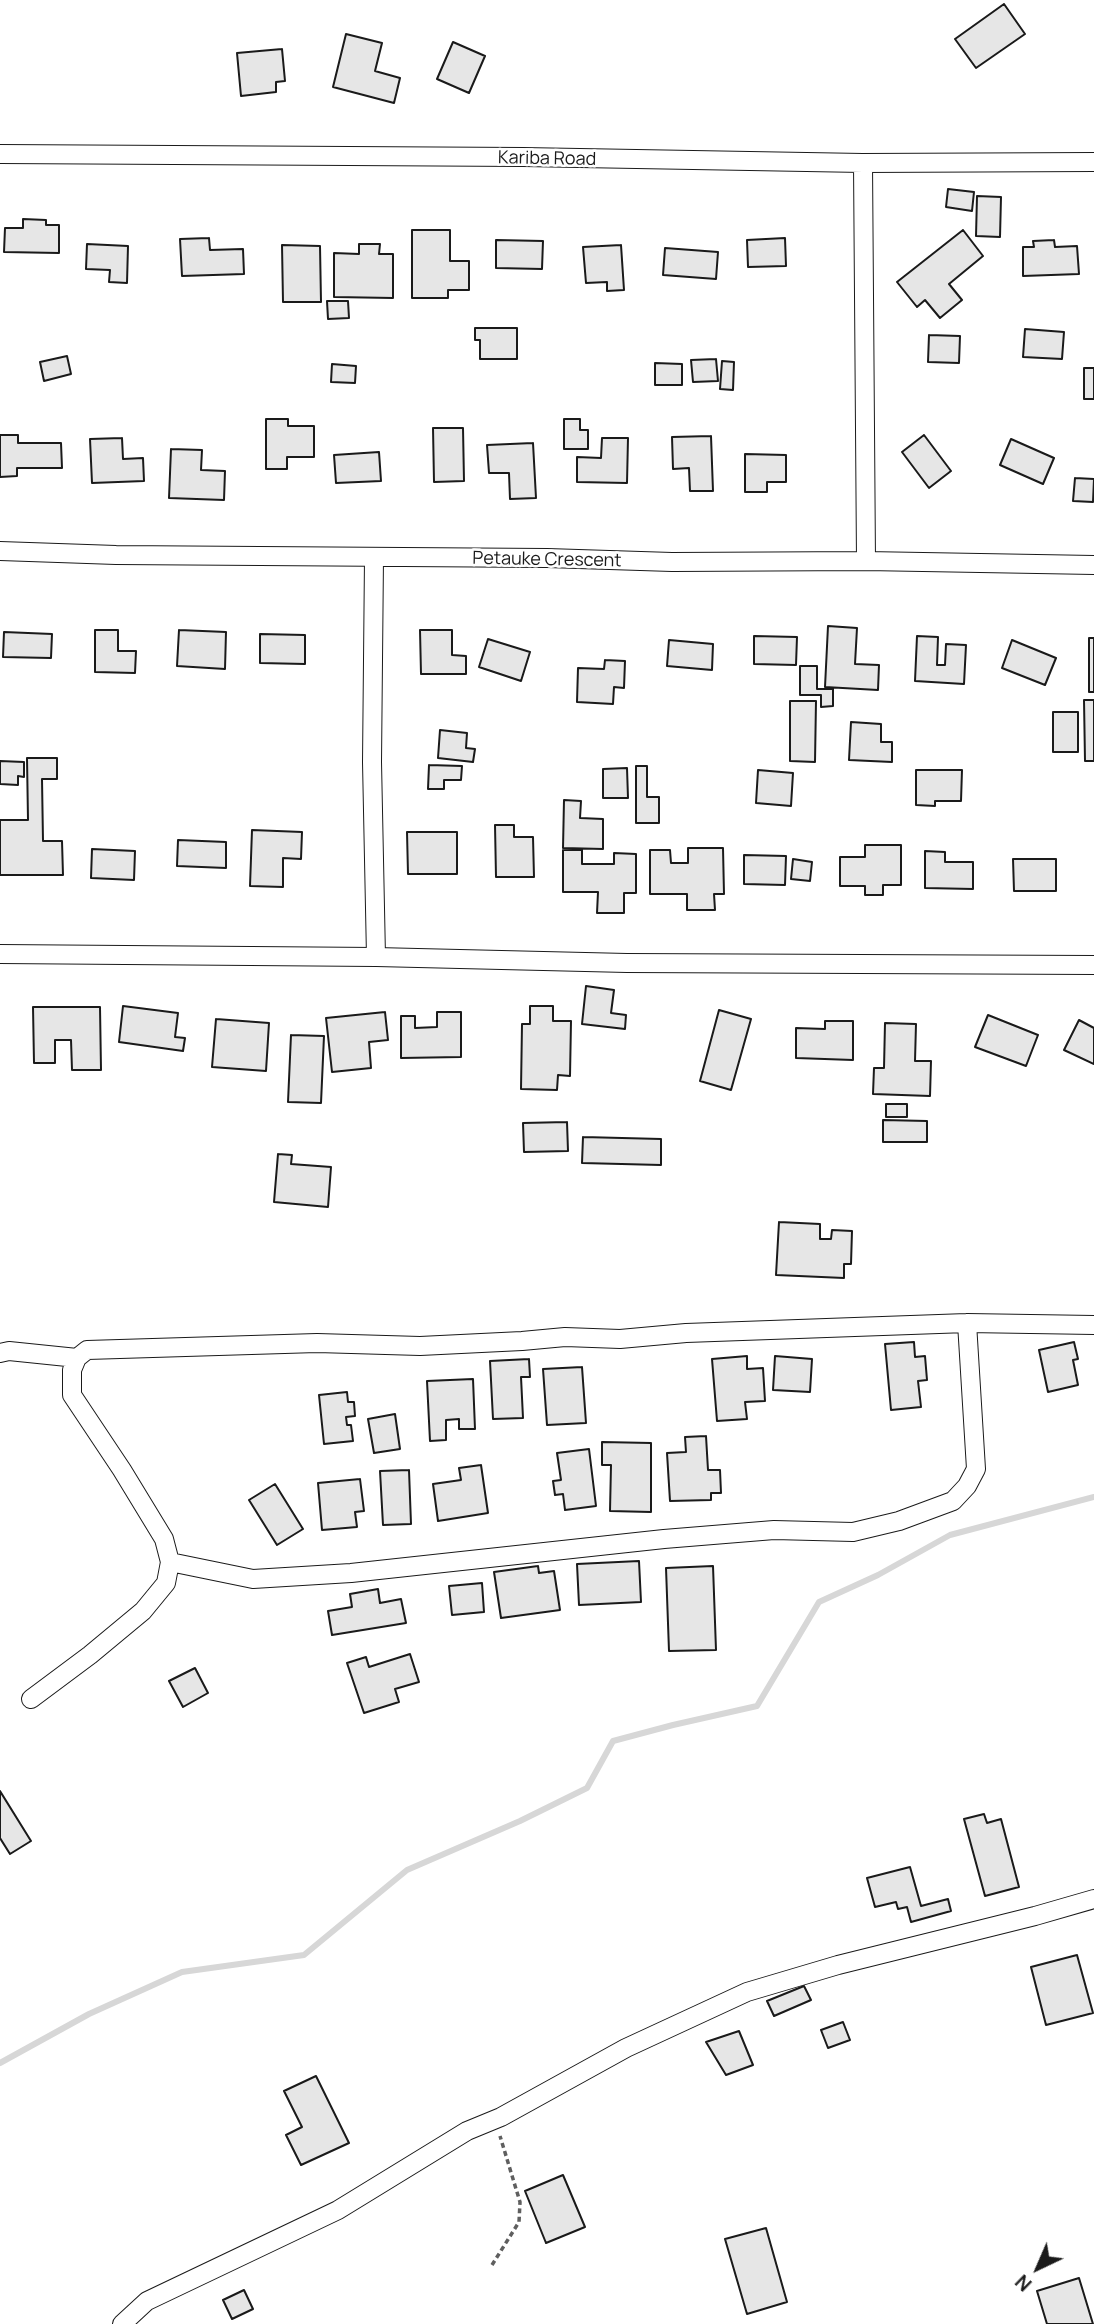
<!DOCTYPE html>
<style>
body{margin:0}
#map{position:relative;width:1094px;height:2324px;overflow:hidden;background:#fff;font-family:Manrope,sans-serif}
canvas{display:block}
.north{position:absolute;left:1003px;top:2233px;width:70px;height:70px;-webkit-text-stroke:5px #fff;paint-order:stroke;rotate:224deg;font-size:19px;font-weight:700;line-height:28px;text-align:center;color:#1a1a1a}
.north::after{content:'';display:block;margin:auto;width:24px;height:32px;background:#1a1a1a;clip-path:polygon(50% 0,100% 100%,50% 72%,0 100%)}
</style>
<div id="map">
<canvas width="1094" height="2324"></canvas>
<div class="north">N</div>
</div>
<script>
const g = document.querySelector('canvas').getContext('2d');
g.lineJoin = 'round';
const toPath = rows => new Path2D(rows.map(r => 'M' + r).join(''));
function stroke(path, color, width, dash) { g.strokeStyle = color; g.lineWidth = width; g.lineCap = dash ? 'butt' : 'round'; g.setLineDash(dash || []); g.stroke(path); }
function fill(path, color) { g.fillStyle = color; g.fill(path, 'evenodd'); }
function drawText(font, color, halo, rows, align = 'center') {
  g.font = font + ' Manrope,sans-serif'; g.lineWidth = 5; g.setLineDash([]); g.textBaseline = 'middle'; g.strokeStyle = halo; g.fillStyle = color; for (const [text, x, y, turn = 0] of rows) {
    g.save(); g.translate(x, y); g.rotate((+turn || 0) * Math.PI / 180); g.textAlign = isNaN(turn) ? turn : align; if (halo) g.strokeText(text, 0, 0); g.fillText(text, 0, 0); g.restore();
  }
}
stroke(toPath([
 [0,2063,89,2014,182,1972,304,1955,407,1870,520,1821,587,1788,613,1741,673,1725,757,1706,819,1602,878,1575,950,1535,1094,1497]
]), '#d7d7d7', 6);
const building = toPath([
 [1004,4,1025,34,976,68,955,39,1004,4],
 [346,34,382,43,375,71,400,78,394,103,333,87,346,34],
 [453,42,485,56,469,93,437,79,453,42],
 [282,49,285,81,276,82,276,92,241,96,237,53,282,49],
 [948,189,974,192,972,211,946,207,948,189],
 [977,196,1001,197,1000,237,976,236,977,196],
 [23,219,46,220,46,225,59,225,59,253,4,252,5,228,23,228,23,219],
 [412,230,450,230,450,261,469,261,469,290,448,290,448,298,412,298,412,230],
 [963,230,983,256,949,284,962,300,940,318,925,300,917,307,897,282,963,230],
 [209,238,210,250,243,249,244,274,182,276,180,239,209,238],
 [785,238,786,266,748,267,747,240,785,238],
 [496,240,543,241,542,269,496,268,496,240],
 [1054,240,1055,247,1077,246,1079,274,1023,276,1023,247,1034,247,1033,241,1054,240],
 [87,244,128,246,127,283,109,282,110,270,86,269,87,244],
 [359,244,380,244,379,254,393,254,393,298,334,297,334,253,359,254,359,244],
 [282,245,320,246,321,302,283,302,282,245],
 [621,245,624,290,607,291,607,282,586,283,583,247,621,245],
 [665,248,718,252,716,279,663,275,665,248],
 [327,301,348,301,349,318,328,319,327,301],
 [475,328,517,328,517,359,480,359,480,340,475,340,475,328],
 [1025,329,1064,332,1062,359,1023,357,1025,329],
 [929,335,960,336,959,363,928,362,929,335],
 [67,356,71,374,44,381,40,362,67,356],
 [716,359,718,381,693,382,691,360,716,359],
 [722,361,734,362,733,390,720,389,722,361],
 [655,363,682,364,682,385,655,385,655,363],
 [332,364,356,366,355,383,331,382,332,364],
 [1084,368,1094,368,1094,399,1084,399,1084,368],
 [266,419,288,419,288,426,314,426,314,457,287,457,287,469,266,469,266,419],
 [564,419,580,419,580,430,588,430,588,449,564,449,564,419],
 [433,428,463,428,464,481,434,482,433,428],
 [0,435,18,435,18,443,61,443,62,468,17,468,17,476,0,477,0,435],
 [924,435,951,471,929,488,902,452,924,435],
 [711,436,713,491,690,491,689,468,673,469,672,437,711,436],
 [122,438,123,459,143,458,144,481,92,483,90,439,122,438],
 [602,438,628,438,627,483,577,482,577,457,601,458,602,438],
 [1011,439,1054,458,1043,484,1000,465,1011,439],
 [533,443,536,498,510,499,509,473,489,473,487,445,533,443],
 [171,449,202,450,201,470,225,471,224,500,169,498,171,449],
 [379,452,381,481,336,483,334,455,379,452],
 [745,454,786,455,786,482,767,482,767,492,745,492,745,454],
 [1075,478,1094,479,1093,502,1073,501,1075,478],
 [828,626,857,628,855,664,879,665,878,690,825,687,828,626],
 [95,630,118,630,118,651,136,651,135,673,95,672,95,630],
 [179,630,226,632,225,669,177,666,179,630],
 [420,630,452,630,452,655,466,656,466,674,421,674,420,630],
 [4,632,52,634,51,658,3,657,4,632],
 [260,634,305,635,305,664,260,663,260,634],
 [754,636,797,637,796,665,754,664,754,636],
 [917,636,938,637,937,665,945,665,946,644,966,645,964,684,915,681,917,636],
 [1089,638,1094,638,1094,692,1089,692,1089,638],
 [488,639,530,652,521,681,479,667,488,639],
 [669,640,713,644,712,670,667,666,669,640],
 [1012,640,1056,658,1045,685,1002,668,1012,640],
 [605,660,625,661,624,688,614,687,613,704,577,702,578,668,604,669,605,660],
 [800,666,817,666,817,689,833,689,833,706,821,707,821,695,800,695,800,666],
 [1084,700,1094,700,1094,761,1085,761,1084,700],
 [790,701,816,701,815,762,790,761,790,701],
 [1053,712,1078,712,1078,752,1053,752,1053,712],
 [851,722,881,724,881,742,892,742,892,762,849,760,851,722],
 [440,730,467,733,466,748,475,749,473,762,438,758,440,730],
 [27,758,57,758,57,779,42,779,43,841,62,841,63,875,0,875,0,820,28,820,27,758],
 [0,761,24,762,24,777,18,776,18,785,0,784,0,761],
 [429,765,462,766,461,780,444,780,444,789,428,789,429,765],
 [636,766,647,766,647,797,659,797,659,823,636,823,636,766],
 [627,768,628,798,603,798,603,769,627,768],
 [758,770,793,773,791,806,756,803,758,770],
 [916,770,962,770,961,801,935,801,935,806,916,805,916,770],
 [564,800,581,801,580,818,603,819,603,849,563,848,564,800],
 [495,825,514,825,514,837,533,837,534,877,496,877,495,825],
 [252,830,302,832,301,859,283,858,283,887,250,886,252,830],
 [407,832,457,832,457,874,408,874,407,832],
 [178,840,226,842,226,868,177,866,178,840],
 [865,845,901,845,901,885,883,885,883,895,865,895,865,886,840,886,840,857,865,857,865,845],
 [688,848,723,848,724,894,714,894,715,910,687,910,687,894,650,894,650,850,670,850,671,863,688,863,688,848],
 [92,849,135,851,134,880,91,878,92,849],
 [563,850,582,850,582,864,614,864,614,853,636,854,636,893,624,893,624,913,597,913,598,892,563,892,563,850],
 [925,851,945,852,945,862,973,862,973,889,925,888,925,851],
 [744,855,786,856,785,885,744,884,744,855],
 [793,859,812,862,810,881,791,879,793,859],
 [1013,859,1056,859,1056,891,1014,891,1013,859],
 [586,986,614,990,611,1013,626,1015,625,1029,582,1024,586,986],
 [123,1006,178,1013,175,1037,185,1038,183,1051,119,1042,123,1006],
 [530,1006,553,1006,553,1021,571,1021,570,1076,558,1075,557,1090,521,1089,522,1024,530,1024,530,1006],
 [33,1007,100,1007,101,1070,72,1070,71,1040,55,1040,55,1063,34,1063,33,1007],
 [719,1010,751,1019,731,1090,700,1081,719,1010],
 [385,1012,388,1040,369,1042,371,1068,332,1072,326,1018,385,1012],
 [437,1012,461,1012,461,1057,401,1058,401,1016,415,1016,415,1028,437,1027,437,1012],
 [988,1015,1038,1035,1026,1066,975,1047,988,1015],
 [216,1019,269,1023,266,1071,212,1067,216,1019],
 [1079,1020,1094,1028,1094,1064,1064,1050,1079,1020],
 [825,1021,853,1021,853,1060,796,1058,796,1028,825,1029,825,1021],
 [885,1023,916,1024,915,1061,931,1061,930,1096,873,1094,874,1068,884,1068,885,1023],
 [291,1035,324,1036,321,1103,288,1102,291,1035],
 [886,1104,907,1104,907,1117,886,1117,886,1104],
 [883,1120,927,1121,927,1142,883,1142,883,1120],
 [567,1122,568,1151,524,1152,523,1123,567,1122],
 [583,1137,661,1139,661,1165,582,1163,583,1137],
 [278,1154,292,1155,291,1164,331,1167,328,1207,274,1202,278,1154],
 [779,1222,820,1224,820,1239,831,1239,832,1230,852,1231,851,1264,844,1264,844,1278,776,1275,779,1222],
 [914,1342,915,1357,925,1356,927,1380,918,1381,921,1407,891,1410,885,1344,914,1342],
 [1074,1342,1078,1359,1073,1360,1078,1385,1048,1392,1039,1350,1074,1342],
 [747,1356,747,1369,763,1368,765,1401,745,1402,747,1419,717,1421,712,1359,747,1356],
 [775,1356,812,1359,810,1392,773,1390,775,1356],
 [529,1359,530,1377,521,1377,523,1418,493,1419,490,1361,529,1359],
 [582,1367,586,1423,547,1425,543,1369,582,1367],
 [473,1379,475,1429,459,1429,459,1419,446,1420,446,1440,430,1441,427,1381,473,1379],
 [347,1392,348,1402,354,1402,355,1416,346,1417,347,1425,351,1425,353,1441,324,1444,319,1395,347,1392],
 [395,1414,400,1449,374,1453,368,1419,395,1414],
 [706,1436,708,1470,720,1470,721,1493,711,1493,711,1500,670,1501,667,1453,686,1452,685,1437,706,1436],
 [602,1442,651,1443,651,1512,610,1511,611,1465,602,1465,602,1442],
 [589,1449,596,1506,565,1510,563,1494,555,1495,553,1481,561,1480,557,1453,589,1449],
 [481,1465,488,1513,438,1521,433,1484,461,1480,459,1468,481,1465],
 [409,1470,411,1524,383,1525,380,1471,409,1470],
 [360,1479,364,1511,355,1512,357,1527,322,1530,318,1483,360,1479],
 [275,1484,303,1529,277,1545,249,1500,275,1484],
 [639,1561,641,1602,579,1605,577,1564,639,1561],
 [538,1566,539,1573,554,1571,560,1610,501,1618,494,1572,538,1566],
 [713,1566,716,1650,669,1651,666,1568,713,1566],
 [482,1583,484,1612,452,1615,449,1586,482,1583],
 [378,1589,380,1603,401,1599,406,1623,332,1635,328,1611,352,1607,350,1594,378,1589],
 [410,1654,419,1682,395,1689,399,1702,364,1713,347,1663,366,1657,369,1667,410,1654],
 [195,1668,208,1693,183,1707,169,1681,195,1668],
 [0,1791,31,1841,10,1854,0,1838,0,1791],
 [984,1814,987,1823,1001,1819,1019,1887,985,1896,964,1819,984,1814],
 [910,1867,921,1906,948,1899,951,1911,911,1922,907,1907,898,1909,896,1902,875,1907,867,1878,910,1867],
 [1077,1955,1093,2013,1046,2025,1031,1967,1077,1955],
 [804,1986,811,2000,774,2016,767,2001,804,1986],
 [843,2022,850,2040,828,2048,821,2030,843,2022],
 [739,2031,753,2065,726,2075,706,2042,739,2031],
 [316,2076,349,2143,301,2165,286,2135,302,2127,284,2091,316,2076],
 [563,2175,585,2227,546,2243,525,2191,563,2175],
 [766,2228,787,2302,747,2314,725,2239,766,2228],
 [1079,2278,1093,2324,1047,2324,1037,2291,1079,2278],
 [244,2290,253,2309,232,2319,223,2300,244,2290]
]);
fill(building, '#e6e6e6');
stroke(building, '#1a1a1a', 2);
const street = toPath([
 [0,154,523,157,863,163,1094,162],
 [863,163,866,561],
 [0,551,116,555,547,558,672,562,866,561,1094,565],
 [374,558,372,762,376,957],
 [0,954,376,957,627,963,1094,965],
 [0,1353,9,1351,77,1358],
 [170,1562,253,1579,351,1573,664,1539,774,1530,853,1532,899,1521,953,1501,967,1486,976,1469,967,1323],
 [31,1699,90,1655,143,1611,166,1583,170,1562,164,1539,122,1470,72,1395,72,1370,77,1358,87,1350,317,1343,420,1346,522,1341,565,1337,620,1339,686,1333,967,1323,1094,1325],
 [122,2324,147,2301,338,2210,467,2131,501,2117,626,2048,747,1992,838,1965,1035,1916,1094,1899]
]);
stroke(street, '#1a1a1a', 20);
stroke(toPath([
 [492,2265,519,2222,520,2202,500,2136]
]), '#5f5f5f', 3.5, [5, 3.5]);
stroke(street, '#fff', 18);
drawText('18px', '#1a1a1a', '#fff', [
 ["Kariba Road",547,159,1],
 ["Petauke Crescent",547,560,1]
]);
</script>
